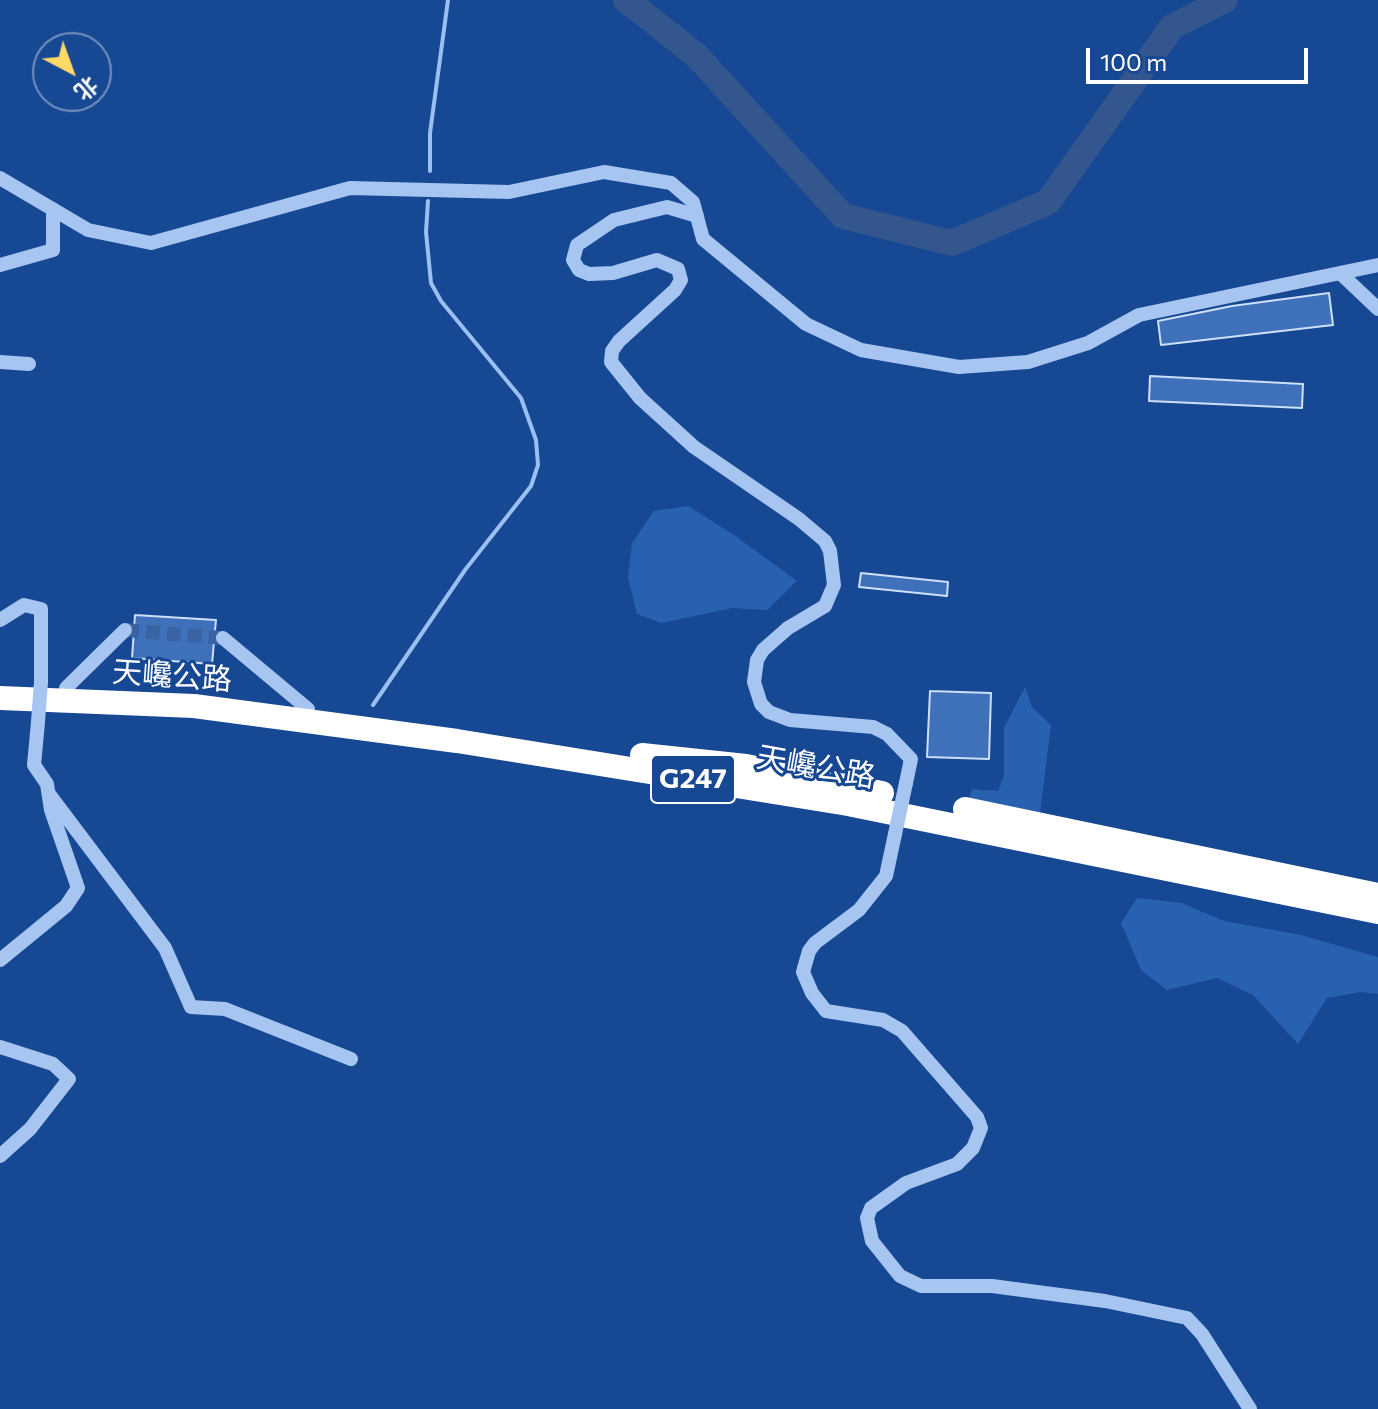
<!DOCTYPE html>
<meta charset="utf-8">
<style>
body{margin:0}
#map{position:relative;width:1378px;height:1409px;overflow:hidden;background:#174893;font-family:Commissioner,"Noto Sans SC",sans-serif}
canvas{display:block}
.north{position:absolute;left:32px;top:32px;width:80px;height:80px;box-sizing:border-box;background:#174893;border:2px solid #7491be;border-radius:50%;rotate:139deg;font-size:22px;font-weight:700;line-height:32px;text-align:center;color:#fff}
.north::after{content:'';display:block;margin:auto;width:28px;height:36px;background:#ffd966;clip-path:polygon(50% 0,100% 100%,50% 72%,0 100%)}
.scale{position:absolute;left:1086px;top:48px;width:222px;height:36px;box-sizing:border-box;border:4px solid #fff;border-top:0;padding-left:10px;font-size:24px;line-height:28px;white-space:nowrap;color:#fff;-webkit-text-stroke:6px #174893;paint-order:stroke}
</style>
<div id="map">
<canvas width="1378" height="1409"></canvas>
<div class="north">北</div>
<div class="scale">100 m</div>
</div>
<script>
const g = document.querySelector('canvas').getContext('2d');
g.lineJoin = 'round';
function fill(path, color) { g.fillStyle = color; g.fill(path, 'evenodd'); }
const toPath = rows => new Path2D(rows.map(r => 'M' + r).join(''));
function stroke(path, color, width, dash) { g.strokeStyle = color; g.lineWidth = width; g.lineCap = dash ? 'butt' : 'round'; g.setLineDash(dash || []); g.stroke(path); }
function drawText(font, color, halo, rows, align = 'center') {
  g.font = font + ' Commissioner,"Noto Sans SC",sans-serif'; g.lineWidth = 6; g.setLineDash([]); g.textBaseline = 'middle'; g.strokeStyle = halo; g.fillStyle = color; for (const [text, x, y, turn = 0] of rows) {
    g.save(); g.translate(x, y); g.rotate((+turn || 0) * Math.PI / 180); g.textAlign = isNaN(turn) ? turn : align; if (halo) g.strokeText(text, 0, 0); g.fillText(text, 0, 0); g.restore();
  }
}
fill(toPath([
 [688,506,734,535,797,581,767,610,732,608,661,623,637,614,628,577,632,543,654,511],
 [1025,687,1032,707,1051,725,1040,813,969,799,972,789,998,791,1004,775,1004,728],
 [1137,898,1182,903,1224,921,1301,935,1378,957,1378,994,1361,992,1327,998,1298,1044,1253,995,1217,978,1167,990,1141,970,1121,923]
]), '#2961b1');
stroke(toPath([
 [430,171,430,133,448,0],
 [373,705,465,570,531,486,538,465,536,440,521,398,441,301,431,283,426,232,428,201]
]), '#99bff3', 4);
stroke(toPath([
 [626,0,696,55,843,216,952,243,1048,202,1172,27,1225,0]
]), '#33568e', 26);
const building = toPath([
 [1329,293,1333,325,1161,345,1158,321,1232,306,1329,293],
 [1150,376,1303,384,1302,408,1149,401,1150,376],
 [861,573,948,582,947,596,859,587,861,573],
 [135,615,216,620,212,664,132,658,135,615],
 [930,691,991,693,989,759,927,757,930,691]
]);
fill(building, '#3f71ba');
stroke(building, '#cde0fb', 2);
stroke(toPath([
 [125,630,223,638]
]), '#3a63a3', 14, [14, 7]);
stroke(toPath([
 [0,178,88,230,151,243,350,188,509,192,604,172,671,183,693,202,703,239,806,324,861,350,959,367,1028,362,1088,343,1139,315,1378,265],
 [697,216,667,207,614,220,577,245,573,260,579,270,589,274,613,273,657,260,678,269,681,280,675,290,619,341,612,351,611,362,640,398,694,447,799,519,825,541,830,551,834,585,825,606,788,628,763,650,757,660,754,682,761,704,769,712,790,720,873,727,887,734,911,759,906,783],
 [0,265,53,250,53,209],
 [1340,273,1378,309],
 [0,362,29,364],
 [0,620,24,605,41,609,41,682],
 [223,638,308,709],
 [66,688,125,630],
 [49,794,165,948,191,1007,225,1009,351,1059],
 [895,834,886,876,859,910,815,943,809,951,803,972,812,993,826,1011,883,1020,902,1031,977,1117,981,1128,973,1148,957,1164,906,1183,871,1208,867,1218,872,1241,900,1276,921,1286,992,1286,1105,1301,1187,1318,1202,1334,1250,1409],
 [0,960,66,906,78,888,51,810,47,784,34,765,38,722],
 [0,1047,53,1064,69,1079,30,1129,0,1156]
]), '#a6c5f0', 14);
stroke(toPath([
 [0,698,194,706,457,741,848,804,1378,912],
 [642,755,746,766,882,793],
 [965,809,1378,895]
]), '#fff', 24);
stroke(toPath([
 [38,722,41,682],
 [895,834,906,783]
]), '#a6c5f0', 14);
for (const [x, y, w] of [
 [693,779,84]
]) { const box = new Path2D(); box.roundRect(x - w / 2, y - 24, w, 48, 6); g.fillStyle = '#174893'; g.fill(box); stroke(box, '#fff', 2); }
drawText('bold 28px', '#fff', null, [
 ["G247",693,779]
]);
drawText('30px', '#fff', '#174893', [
 ["天巉公路",172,676,4],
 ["天巉公路",816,767,10]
]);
</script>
